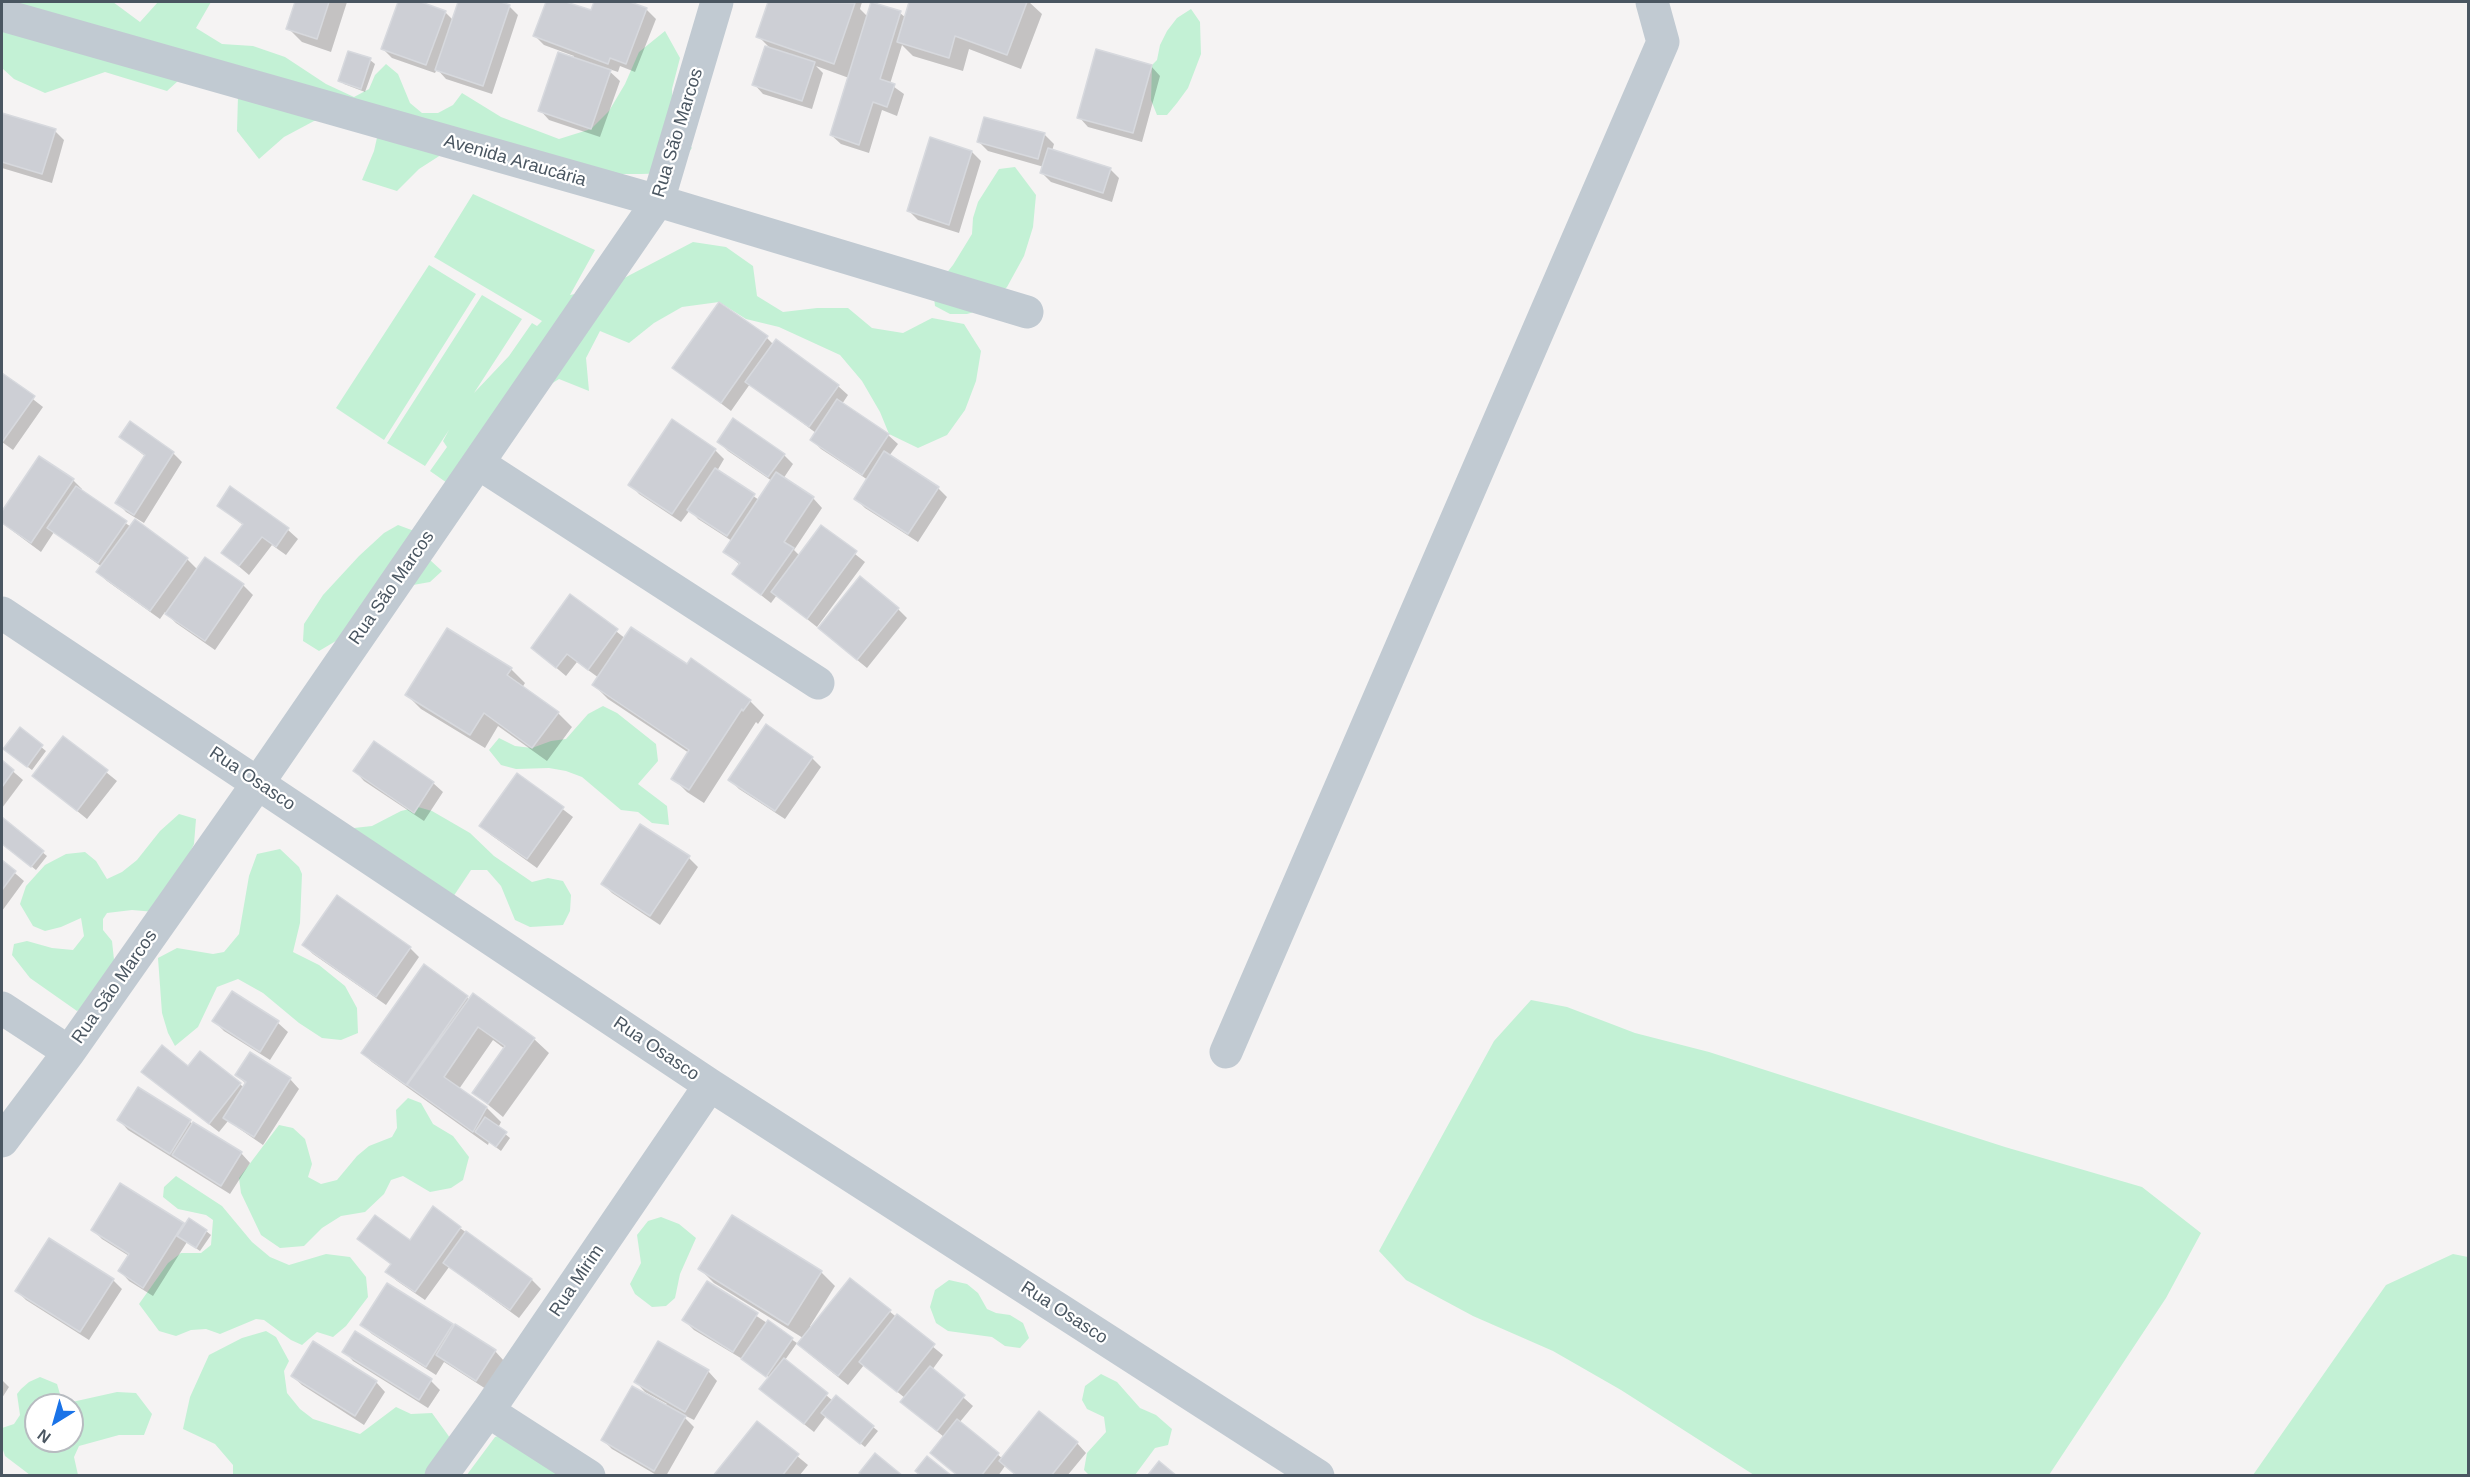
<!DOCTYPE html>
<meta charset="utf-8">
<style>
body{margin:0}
#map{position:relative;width:2470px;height:1477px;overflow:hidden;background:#f5f3f3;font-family:Helvetica,sans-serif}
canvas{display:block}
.frame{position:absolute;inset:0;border:3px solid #4a5661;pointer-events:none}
.north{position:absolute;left:24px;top:1393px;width:60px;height:60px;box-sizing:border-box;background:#fff;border:2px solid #b7bbc0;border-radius:50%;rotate:217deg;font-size:16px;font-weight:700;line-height:24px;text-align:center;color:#4a5661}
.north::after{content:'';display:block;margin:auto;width:21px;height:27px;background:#1a73e8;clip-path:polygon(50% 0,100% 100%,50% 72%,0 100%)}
</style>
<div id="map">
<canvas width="2470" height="1477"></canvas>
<div class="frame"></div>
<div class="north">N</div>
</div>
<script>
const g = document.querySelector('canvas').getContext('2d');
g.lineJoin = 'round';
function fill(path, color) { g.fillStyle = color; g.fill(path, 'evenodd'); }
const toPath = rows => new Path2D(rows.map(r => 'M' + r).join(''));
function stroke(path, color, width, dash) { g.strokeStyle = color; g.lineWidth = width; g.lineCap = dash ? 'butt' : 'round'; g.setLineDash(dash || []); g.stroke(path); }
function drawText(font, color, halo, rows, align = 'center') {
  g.font = font + ' Helvetica,sans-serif'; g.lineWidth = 4.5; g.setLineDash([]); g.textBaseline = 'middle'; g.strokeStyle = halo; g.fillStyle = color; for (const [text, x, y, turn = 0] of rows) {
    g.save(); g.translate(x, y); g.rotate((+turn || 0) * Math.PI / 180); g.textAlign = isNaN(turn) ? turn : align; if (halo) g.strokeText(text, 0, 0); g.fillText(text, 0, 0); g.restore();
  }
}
fill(toPath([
 [2,2,113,2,140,22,158,2,211,2,196,28,222,44,253,46,285,57,326,84,354,97,369,89,375,75,386,64,398,74,410,103,422,113,438,113,453,105,462,93,501,117,559,139,591,129,609,111,625,84,639,52,665,31,680,58,672,89,674,123,692,148,673,173,641,174,608,174,447,151,419,169,397,191,362,180,374,151,381,120,314,121,284,137,259,159,237,131,238,96,191,69,167,91,105,72,45,93,14,79,2,68],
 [1191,9,1200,22,1201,54,1188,88,1177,103,1167,115,1157,115,1151,100,1152,65,1157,60,1160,45,1167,31,1177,18],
 [1015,167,1036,195,1033,227,1024,256,1007,287,984,309,967,314,950,314,935,306,933,290,953,265,972,234,973,218,978,202,999,169],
 [473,194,595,250,570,295,607,287,693,242,726,247,753,266,757,296,783,312,817,308,848,308,872,328,903,333,932,318,964,324,981,351,976,381,965,410,947,435,918,448,889,434,880,412,862,381,840,355,779,327,746,319,719,302,682,307,654,323,629,343,600,331,586,358,589,391,559,379,532,396,450,485,430,471,447,447,443,441,449,430,425,466,387,443,482,295,522,319,474,393,509,356,532,323,537,326,542,321,434,257],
 [429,265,476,294,384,440,336,408],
 [398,525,417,532,430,560,442,571,430,582,413,585,346,635,319,651,303,641,304,624,323,595,359,556,384,533],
 [603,706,617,713,656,744,658,761,638,784,667,806,669,825,652,823,638,812,621,810,582,777,566,771,549,768,516,769,501,765,489,750,499,738,515,746,532,748,551,741,566,739,588,714],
 [418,807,432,811,470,833,494,856,532,882,548,878,563,881,571,895,570,911,563,925,530,927,515,920,501,886,487,870,471,870,453,897,339,824,354,828,372,826,401,811],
 [179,814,196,819,194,844,176,882,155,912,132,910,107,913,103,919,103,930,112,941,115,969,91,1004,77,1011,30,978,12,955,14,944,27,941,52,948,73,950,84,936,81,918,61,927,45,931,33,926,20,904,26,886,45,865,66,854,85,852,96,861,107,879,122,872,137,860,160,831],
 [280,849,299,867,302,874,300,923,293,952,319,965,345,986,357,1008,358,1033,341,1040,322,1038,299,1023,263,993,238,979,217,987,198,1027,175,1046,168,1033,162,1013,158,958,177,948,213,954,224,952,239,934,249,876,257,854],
 [1531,1000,1567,1007,1635,1033,1709,1052,2005,1147,2142,1187,2201,1233,2166,1298,2049,1475,1754,1475,1621,1390,1553,1351,1473,1316,1406,1280,1379,1251,1494,1041],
 [408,1098,421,1103,433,1124,453,1136,469,1157,463,1180,451,1188,430,1192,403,1176,391,1180,384,1194,365,1212,341,1216,322,1228,304,1246,280,1248,261,1235,241,1193,239,1178,279,1125,293,1128,305,1139,312,1164,308,1177,321,1184,337,1180,357,1156,369,1146,392,1137,397,1128,396,1110],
 [176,1176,222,1206,252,1242,270,1257,289,1265,326,1254,350,1257,366,1277,368,1297,346,1326,333,1337,317,1332,302,1345,291,1340,264,1320,256,1319,220,1334,206,1329,191,1330,176,1336,159,1331,139,1304,168,1263,181,1253,201,1253,211,1245,213,1220,206,1215,178,1209,163,1197,164,1187],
 [661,1217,679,1224,696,1238,680,1274,675,1298,666,1306,652,1307,635,1294,630,1284,641,1263,637,1235,648,1221],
 [2453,1254,2468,1257,2468,1475,2253,1475,2386,1285],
 [949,1280,967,1284,978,1293,987,1309,996,1313,1010,1315,1023,1323,1029,1338,1020,1348,1005,1346,992,1337,948,1331,936,1323,930,1307,935,1290],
 [266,1331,276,1337,289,1361,284,1371,287,1393,300,1409,313,1419,360,1434,396,1407,411,1414,432,1413,453,1442,437,1475,233,1475,233,1465,215,1444,183,1429,190,1397,209,1355,242,1338],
 [1101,1374,1117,1382,1140,1408,1156,1415,1172,1429,1168,1445,1155,1448,1135,1475,1089,1475,1084,1470,1087,1453,1106,1432,1104,1417,1087,1409,1082,1400,1085,1386],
 [40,1377,57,1384,63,1404,117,1392,136,1393,152,1414,144,1435,119,1435,79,1446,74,1457,78,1475,30,1475,5,1456,2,1447,2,1428,14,1424,20,1415,17,1394,21,1389,29,1382],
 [36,1405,72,1405,72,1441,36,1441],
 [514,1431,586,1476,466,1476,495,1437]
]), '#c3f1d5');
fill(toPath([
 [296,2,347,2,331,52,302,42,288,28],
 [400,2,416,2,445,12,453,20,460,2,496,2,509,6,518,15,492,94,446,79,437,69,435,73,392,58,382,48],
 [547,2,562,2,591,12,595,2,626,2,646,9,656,19,635,72,620,66,618,72,606,68,620,81,600,137,549,120,540,110,574,56,544,45,535,36],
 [770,2,862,2,860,9,868,17,900,13,906,18,911,2,1029,2,1042,14,1021,69,969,49,963,71,913,56,902,45,890,84,904,94,897,116,882,110,869,153,841,144,831,135,849,78,816,66,823,73,812,109,763,94,754,84,771,49,758,36],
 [349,53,370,60,375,64,365,92,344,84,340,80],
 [1151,66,1160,76,1142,142,1088,127,1079,117],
 [2,115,55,131,64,140,52,183,2,168],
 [1044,134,1054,144,1052,151,1110,169,1119,178,1112,202,1051,182,1042,173,1044,167,988,151,979,142],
 [972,152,981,161,959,233,918,220,908,210],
 [767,338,774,345,776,341,838,386,848,395,842,404,888,435,898,444,889,456,938,488,947,497,918,542,865,508,856,499,868,480,821,449,812,440,816,433,750,384,731,411,674,368],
 [2,375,43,407,13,450,2,442],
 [121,437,173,453,182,462,144,523,126,512,117,502,146,457],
 [719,442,784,455,793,464,783,479,813,498,822,508,794,550,800,556,821,527,865,562,817,627,777,595,771,603,734,574,740,565,725,552,732,541,698,519,690,510,681,522,639,494,630,484,715,450,724,459,717,471,759,500,772,481,728,451],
 [39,458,73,480,82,489,81,491,131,527,187,559,198,570,206,559,243,585,253,595,215,650,176,623,165,612,160,619,107,581,98,572,102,567,54,532,41,552,2,523,2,513],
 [231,488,288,530,298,539,286,555,272,545,249,575,223,553,244,526,218,505],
 [571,596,626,639,687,666,750,701,764,715,758,724,756,722,704,803,687,792,673,778,689,753,608,699,594,685,599,678,577,662,566,676,533,648],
 [898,609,907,618,867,668,829,637],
 [448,630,511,669,525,683,522,688,558,713,572,727,547,761,498,726,485,748,421,709,407,695],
 [20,730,46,751,32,770,9,753],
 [64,738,117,781,87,819,34,776],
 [374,743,433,783,443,792,424,821,364,781,355,771],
 [812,758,821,767,785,819,739,789,730,780],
 [2,762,23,780,2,808],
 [518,775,573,817,537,868,491,835,481,826],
 [2,819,47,856,36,870,2,843],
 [689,858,698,867,660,925,612,893,603,884],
 [2,862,24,881,2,911],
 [304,945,410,948,419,957,386,1005,313,954],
 [424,966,470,1000,473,995,534,1039,549,1053,503,1117,474,1093,505,1049,493,1040,459,1089,487,1108,501,1122,498,1128,510,1138,501,1151,489,1142,488,1145,372,1062,363,1053],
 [232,993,278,1023,288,1032,270,1060,224,1031,214,1021],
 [189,1068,240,1084,244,1088,246,1084,237,1075,290,1079,299,1089,263,1145,228,1121,219,1132,143,1072],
 [119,1120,190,1122,241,1153,250,1163,230,1194,128,1130],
 [183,1224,206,1231,211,1235,200,1251,187,1242,153,1296,129,1281,120,1271,129,1256,102,1239,93,1230],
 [460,1228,532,1280,541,1289,519,1318,449,1267,425,1300,397,1281,387,1272,392,1265,359,1239,410,1242],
 [700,1269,821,1272,835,1286,810,1326,812,1328,851,1280,943,1355,932,1370,973,1406,959,1423,1003,1459,1077,1443,1086,1453,1067,1476,1016,1476,1005,1466,998,1476,958,1476,944,1437,912,1411,902,1402,905,1398,864,1365,848,1385,808,1353,803,1338,714,1283],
 [113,1280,122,1289,89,1340,26,1300,17,1291],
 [707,1283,797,1343,785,1360,833,1401,836,1397,878,1431,865,1447,826,1416,814,1432,771,1398,770,1378,744,1360,694,1330,684,1320],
 [362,1325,452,1325,495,1351,504,1361,486,1389,444,1362,436,1375,372,1334],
 [344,1351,431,1381,440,1390,428,1408,353,1361],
 [708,1371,717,1381,694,1420,680,1413,694,1427,666,1476,658,1476,612,1449,603,1440,667,1404,645,1392,636,1382],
 [292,1376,376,1382,385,1392,364,1425,302,1385],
 [2,1380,9,1387,2,1398],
 [757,1423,808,1465,799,1476,715,1476]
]), '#0003');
const building = toPath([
 [295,2,329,2,317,39,286,29,295,2],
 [398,2,421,2,446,11,426,65,381,49,398,2],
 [458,2,501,2,510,5,483,86,435,70,458,2],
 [546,2,566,2,591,10,594,2,630,2,647,8,626,64,610,58,608,64,533,36,546,2],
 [768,2,855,3,834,64,756,37,768,2],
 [871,2,901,11,880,79,895,84,887,107,873,102,859,145,830,135,871,2],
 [909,2,1027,2,1007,55,955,36,949,58,897,42,909,2],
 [765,46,815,62,802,101,752,85,765,46],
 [1096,49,1152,65,1133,133,1077,118,1096,49],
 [348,51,371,58,361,89,338,81,348,51],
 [558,52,611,70,591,129,538,111,558,52],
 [2,113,56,129,42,174,2,162,2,113],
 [984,117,1045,133,1038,159,977,142,984,117],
 [930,137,972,151,949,225,907,211,930,137],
 [1048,148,1111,168,1103,193,1040,173,1048,148],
 [719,302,768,336,721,403,672,368,719,302],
 [776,339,839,385,809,427,745,382,776,339],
 [2,373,35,396,3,441,2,440,2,373],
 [837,399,889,434,862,475,810,440,837,399],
 [733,418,785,454,768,477,717,442,733,418],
 [672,419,716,449,672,514,628,485,672,419],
 [130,421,174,452,134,515,115,503,145,455,119,437,130,421],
 [884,451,939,487,908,534,854,499,884,451],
 [39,456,74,479,31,543,2,523,2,511,39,456],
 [715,468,755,494,727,536,687,510,715,468],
 [776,472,814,497,784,542,794,548,761,595,732,574,740,563,723,552,776,472],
 [76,486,127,521,98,563,47,528,76,486],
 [230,486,289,528,276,547,262,537,239,566,221,553,243,524,217,506,230,486],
 [135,519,188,558,150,611,96,572,135,519],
 [821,525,857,551,807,619,771,592,821,525],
 [205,557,244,584,205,641,165,614,205,557],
 [860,576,899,608,857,660,818,628,860,576],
 [570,594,618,629,588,670,567,654,556,668,531,648,570,594],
 [631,627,687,664,691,658,751,700,743,711,742,709,689,790,671,779,689,750,592,685,631,627],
 [447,628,512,668,507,675,559,712,532,748,484,713,470,735,405,695,447,628],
 [766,724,813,757,775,811,728,780,766,724],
 [20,727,43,745,27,767,3,749,20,727],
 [63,736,108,770,77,811,32,776,63,736],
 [374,741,434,782,414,813,353,771,374,741],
 [2,760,14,770,2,787,2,760],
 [517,773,564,807,527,859,479,826,517,773],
 [2,817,44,851,31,867,2,844,2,817],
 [640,824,690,856,650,916,601,884,640,824],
 [2,860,16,871,2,890,2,860],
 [337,895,411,947,376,997,302,945,337,895],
 [424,964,468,996,406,1085,361,1053,424,964],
 [232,991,279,1021,260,1052,212,1021,232,991],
 [473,993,535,1038,488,1104,472,1093,505,1046,478,1027,444,1077,487,1107,473,1132,407,1085,473,993],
 [162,1045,188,1066,200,1051,241,1083,209,1124,141,1072,162,1045],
 [250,1052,291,1078,254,1137,223,1118,246,1082,235,1075,250,1052],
 [138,1087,191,1120,170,1154,117,1120,138,1087],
 [485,1117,507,1132,496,1147,475,1132,485,1117],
 [193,1122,242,1152,221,1186,172,1155,193,1122],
 [120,1183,184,1223,143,1288,118,1271,129,1254,91,1230,120,1183],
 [433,1206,461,1227,415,1292,385,1272,391,1264,357,1239,375,1215,410,1240,433,1206],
 [732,1215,822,1271,788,1325,698,1269,732,1215],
 [189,1218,207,1230,196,1248,177,1236,189,1218],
 [466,1231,532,1279,510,1310,443,1263,466,1231],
 [49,1238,114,1279,80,1332,15,1291,49,1238],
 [850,1278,891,1310,838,1376,797,1344,850,1278],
 [707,1281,758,1313,733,1352,682,1320,707,1281],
 [387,1283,453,1324,426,1367,360,1325,387,1283],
 [897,1314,935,1344,897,1392,859,1362,897,1314],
 [768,1320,793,1338,766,1377,741,1359,768,1320],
 [455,1324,496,1350,476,1381,436,1355,455,1324],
 [355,1331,432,1379,419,1400,342,1352,355,1331],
 [313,1341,377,1381,355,1416,291,1376,313,1341],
 [658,1341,709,1370,685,1412,634,1382,658,1341],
 [784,1358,828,1393,804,1424,759,1389,784,1358],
 [930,1366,965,1395,937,1431,900,1402,930,1366],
 [632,1386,686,1416,654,1471,601,1440,632,1386],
 [836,1395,874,1426,860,1444,821,1413,836,1395],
 [1039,1411,1078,1442,1051,1476,1017,1476,999,1461,1039,1411],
 [957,1419,999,1453,981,1476,958,1476,930,1453,957,1419],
 [757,1421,799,1454,782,1476,713,1476,757,1421],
 [875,1453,903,1476,862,1476,859,1473,875,1453],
 [927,1456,952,1476,921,1476,915,1471,927,1456],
 [1159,1461,1177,1476,1147,1476,1159,1461]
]);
fill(building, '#cdcfd5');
stroke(building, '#d7d9de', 1.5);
stroke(toPath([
 [2,15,658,201,1027,312],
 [478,463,818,683],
 [2,613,710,1085,1318,1476],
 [2,1008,69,1052],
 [1226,1052,1663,42,1652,2],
 [2,1141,69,1052,258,783,658,201,717,2],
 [488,1411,589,1476],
 [441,1476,488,1411,710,1085]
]), '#c1cad2', 33);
drawText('18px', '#4a5661', '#fff', [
 ["Rua São Marcos",678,133,-73],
 ["Avenida Araucária",515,161,16],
 ["Rua São Marcos",392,588,-55],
 ["Rua Osasco",252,779,34],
 ["Rua São Marcos",115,987,-55],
 ["Rua Osasco",656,1049,34],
 ["Rua Mirim",577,1281,-56],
 ["Rua Osasco",1064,1313,33]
]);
</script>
